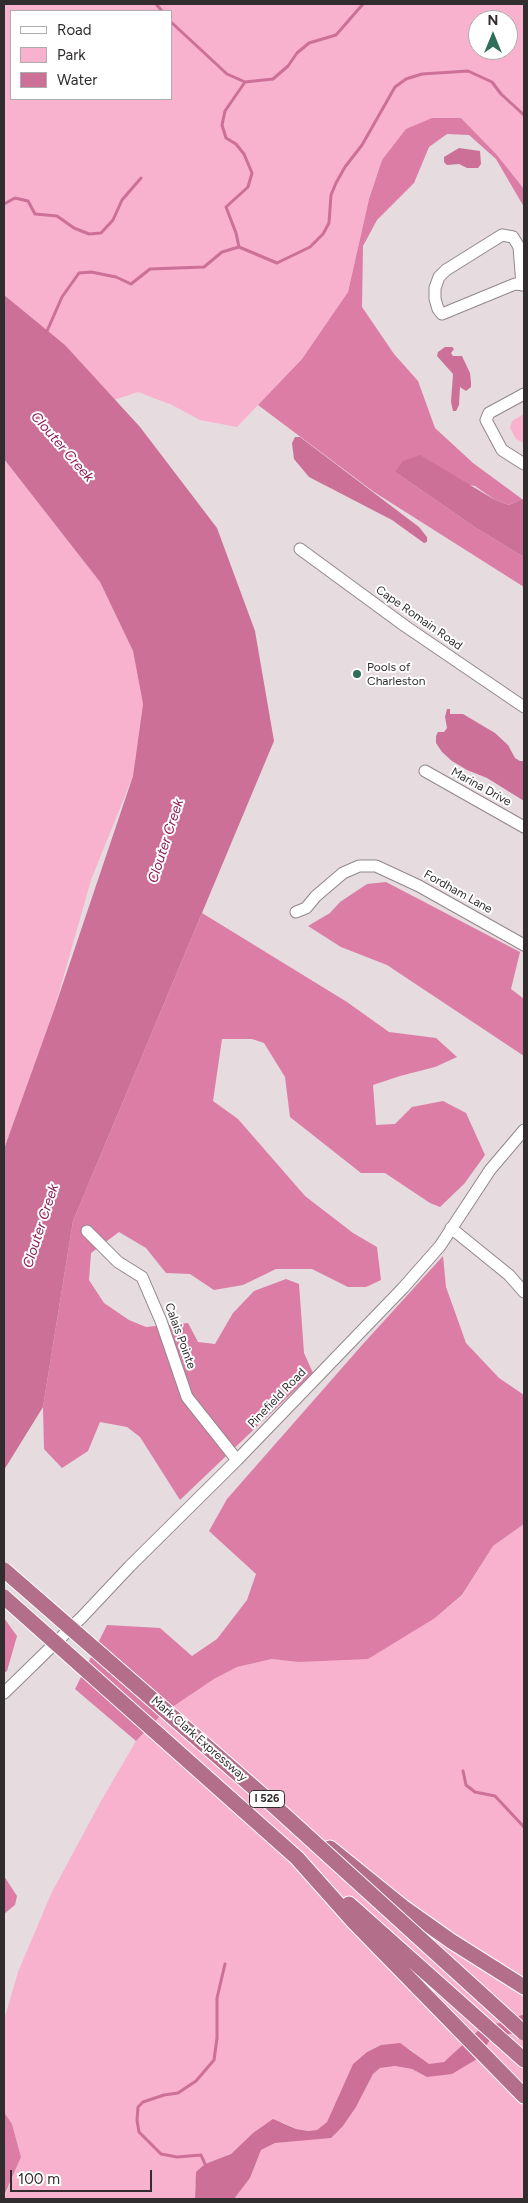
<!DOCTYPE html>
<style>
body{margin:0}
#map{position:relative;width:528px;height:2203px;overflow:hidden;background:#e6dbdf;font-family:Figtree,sans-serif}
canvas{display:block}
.frame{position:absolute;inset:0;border:5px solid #312d2e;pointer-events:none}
.legend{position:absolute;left:10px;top:10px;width:162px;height:90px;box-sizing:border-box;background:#fff;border:1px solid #adabab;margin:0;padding:6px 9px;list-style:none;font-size:15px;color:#312d2e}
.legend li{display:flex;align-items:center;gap:10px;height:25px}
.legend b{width:25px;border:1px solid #adabab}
.north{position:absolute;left:468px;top:10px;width:50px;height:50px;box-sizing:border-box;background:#fff;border:1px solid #adabab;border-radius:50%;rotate:0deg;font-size:14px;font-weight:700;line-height:20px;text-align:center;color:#312d2e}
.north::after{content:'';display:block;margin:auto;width:18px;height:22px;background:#2f6e5b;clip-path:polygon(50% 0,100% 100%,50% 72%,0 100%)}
.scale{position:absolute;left:10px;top:2170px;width:142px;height:22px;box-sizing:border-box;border:2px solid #312d2e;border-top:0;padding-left:6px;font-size:15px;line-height:18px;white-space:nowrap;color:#312d2e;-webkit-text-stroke:4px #fff;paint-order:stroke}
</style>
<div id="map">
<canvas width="528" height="2203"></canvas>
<div class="frame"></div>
<ul class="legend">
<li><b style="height:6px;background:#fff"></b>Road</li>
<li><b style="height:14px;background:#f8b2cd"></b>Park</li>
<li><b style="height:14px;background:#cc7097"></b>Water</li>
</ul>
<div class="north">N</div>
<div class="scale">100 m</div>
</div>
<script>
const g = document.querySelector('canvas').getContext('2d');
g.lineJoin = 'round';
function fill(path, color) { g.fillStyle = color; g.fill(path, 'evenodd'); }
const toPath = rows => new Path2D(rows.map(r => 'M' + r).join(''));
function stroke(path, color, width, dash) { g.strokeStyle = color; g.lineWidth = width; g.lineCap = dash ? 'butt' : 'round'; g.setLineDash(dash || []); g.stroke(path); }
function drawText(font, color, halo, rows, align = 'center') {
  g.font = font + ' Figtree,sans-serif'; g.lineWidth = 4; g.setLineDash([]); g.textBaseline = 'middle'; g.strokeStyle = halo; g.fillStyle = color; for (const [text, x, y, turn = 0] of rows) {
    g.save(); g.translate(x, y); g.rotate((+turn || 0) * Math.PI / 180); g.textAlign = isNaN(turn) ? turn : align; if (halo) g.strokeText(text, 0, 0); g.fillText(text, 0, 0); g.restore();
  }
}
fill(toPath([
 [4,4,524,4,524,189,497,155,461,118,382,160,369,199,348,292,302,359,237,427,200,420,172,405,138,392,114,400,65,345,57,341,53,336,4,295],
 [11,11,171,11,171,99,11,99],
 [478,20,508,20,508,50,478,50],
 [524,414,524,443,516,439,510,428,512,421],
 [4,459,100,582,133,651,143,704,133,776,91,880,54,1010,4,1149],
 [524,1524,524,2015,501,2023,490,2024,444,2062,429,2065,410,2049,381,2045,367,2052,353,2064,327,2122,317,2130,308,2131,296,2129,282,2122,253,2133,231,2154,205,2164,195,2185,195,2199,4,2199,21,2157,12,2124,4,2112,4,2020,18,1972,51,1894,101,1801,136,1741,162,1714,214,1679,237,1667,272,1659,298,1662,435,1618,462,1596,493,1546],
 [516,2031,524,2033,524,2199,234,2199,250,2178,261,2150,275,2143,331,2137,343,2126,356,2107,373,2074,380,2068,395,2066,412,2069,427,2077,477,2059,490,2040]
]), '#f8b2cd');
fill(toPath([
 [432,118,461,118,497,155,524,189,524,207,496,159,469,135,447,134,429,147,414,183,377,220,363,246,362,307,394,354,418,381,435,428,473,463,522,499,509,505,495,500,475,486,395,472,476,528,524,557,524,587,374,492,258,405,302,359,348,292,369,199,382,160,406,129],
 [386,882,520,952,511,989,524,999,524,1056,387,965,341,947,308,926,330,913,340,902,367,884],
 [202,913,347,1002,389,1032,436,1038,457,1057,435,1067,400,1076,373,1085,376,1125,395,1124,412,1107,443,1101,466,1113,485,1155,464,1184,440,1207,430,1203,385,1173,361,1173,290,1117,285,1077,264,1043,252,1039,222,1039,213,1101,238,1119,305,1196,353,1233,377,1247,381,1280,366,1287,348,1287,312,1269,276,1269,243,1285,214,1290,190,1274,166,1273,146,1248,119,1232,91,1253,89,1280,104,1303,129,1320,146,1327,188,1323,198,1342,215,1344,233,1313,254,1291,286,1279,299,1284,304,1353,313,1373,180,1500,140,1437,127,1427,100,1422,88,1451,62,1468,44,1449,43,1407,73,1221],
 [443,1256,446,1287,466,1343,499,1378,524,1395,524,1524,493,1546,462,1595,435,1618,368,1659,298,1662,272,1659,237,1667,214,1679,162,1714,136,1741,75,1689,107,1625,160,1628,192,1656,217,1639,247,1600,256,1574,209,1531,227,1499,363,1344],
 [4,1618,17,1636,7,1671,4,1673],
 [4,1876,17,1896,15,1905,4,1914],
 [4,2112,12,2124,21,2157,4,2196]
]), '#db7da5');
fill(toPath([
 [459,148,480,151,481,164,478,168,467,168,459,164,447,165,444,162,444,157],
 [4,295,65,345,140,427,217,528,255,631,274,741,73,1221,43,1407,4,1470,4,1149,54,1010,133,776,143,704,133,651,100,582,4,459],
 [445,347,452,347,454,349,451,353,453,356,462,356,470,373,471,383,471,387,466,391,460,387,459,405,456,411,453,411,451,402,453,374,437,356,438,352],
 [295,437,300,437,419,527,427,537,427,542,424,543,392,520,309,477,294,459,292,443],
 [420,455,495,500,509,505,522,499,524,500,524,557,476,528,395,472,403,461],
 [447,709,450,709,450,714,463,714,495,733,508,745,515,758,520,761,524,761,524,801,487,778,467,770,452,761,442,752,436,743,436,736,438,732,444,732,447,728,445,717],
 [522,2015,524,2015,524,2033,516,2032,490,2040,477,2059,452,2074,427,2077,412,2069,395,2066,380,2068,373,2074,356,2107,343,2126,331,2138,275,2143,261,2150,250,2178,234,2199,195,2199,196,2172,205,2164,231,2154,253,2133,273,2119,296,2129,308,2131,317,2130,327,2122,353,2064,367,2052,381,2045,400,2043,429,2064,444,2062,480,2029,490,2024,501,2023]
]), '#cc7097');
stroke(toPath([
 [156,4,162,11],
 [171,22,227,74,245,82,273,79,288,66,297,53,309,43,336,35,363,4],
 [4,204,15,198,28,201,35,214,57,216,74,228,89,234,101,233,113,220,122,200,141,178],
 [239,247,236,233,226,207,248,187,252,173,244,154,236,144,226,138,222,125,225,111,245,82],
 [47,331,62,297,79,273,91,272,116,277,131,284,150,269,204,267,222,252,239,247,277,263,310,247,323,234,329,223,331,195,336,183,345,167,362,145,395,87,406,79,422,74,468,71,492,82,501,94,524,115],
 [463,1771,466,1785,475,1792,495,1796,524,1827],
 [205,2164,201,2155,177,2157,161,2154,139,2132,137,2120,138,2107,143,2102,164,2095,178,2093,196,2081,214,2060,217,2038,217,1998,225,1964]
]), '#cc7097', 3);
const minor = toPath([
 [522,285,519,247,513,237,502,235,446,270,439,277,435,288,435,299,438,309,442,314,515,284,524,285],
 [524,394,489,413,486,420,502,450,524,464],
 [300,549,405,626,524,707],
 [425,771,524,827],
 [296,912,306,908,316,896,343,873,359,866,376,866,419,886,524,945],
 [451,1228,509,1275,524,1292],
 [87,1231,118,1262,142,1277,161,1321,187,1397,237,1460],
 [4,1693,82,1617,130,1566,237,1460,403,1288,440,1246,490,1170,524,1130]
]);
const highway = toPath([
 [330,1848,403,1907,451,1941,524,1987],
 [297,1858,354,1922,524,2096],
 [349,1904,524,2060]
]);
stroke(minor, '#91878b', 13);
stroke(highway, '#fff', 17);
stroke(minor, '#fff', 11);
stroke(highway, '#b36e8a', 15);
const highwayBridge = toPath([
 [4,1570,261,1794,524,2033],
 [4,1597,297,1858]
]);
stroke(highwayBridge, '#fff', 17, []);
stroke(highwayBridge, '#b36e8a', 15);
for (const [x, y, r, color] of [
 [357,674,5,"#2f6e5b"]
]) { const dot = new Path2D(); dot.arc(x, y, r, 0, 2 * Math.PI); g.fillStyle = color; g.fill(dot); stroke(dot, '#fff', 2); }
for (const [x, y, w] of [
 [267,1799,35]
]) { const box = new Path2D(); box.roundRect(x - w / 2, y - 8.5, w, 17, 4); g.fillStyle = '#fff'; g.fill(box); stroke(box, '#312d2e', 1); }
drawText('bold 11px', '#312d2e', null, [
 ["I 526",267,1799]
]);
drawText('12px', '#312d2e', '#fff', [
 ["Cape Romain Road",419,618,35],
 ["Marina Drive",481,787,29],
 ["Fordham Lane",458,892,29],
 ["Calais Pointe",180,1336,70],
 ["Pinefield Road",277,1398,-46],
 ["Mark Clark Expressway",199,1739,41]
]);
drawText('12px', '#312d2e', '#fff', [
 ["Pools of",367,667],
 ["Charleston",367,681]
], 'left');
drawText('italic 14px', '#8d1e58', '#fff', [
 ["Clouter Creek",62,447,49],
 ["Clouter Creek",166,841,-72],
 ["Clouter Creek",41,1226,-72]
]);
</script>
